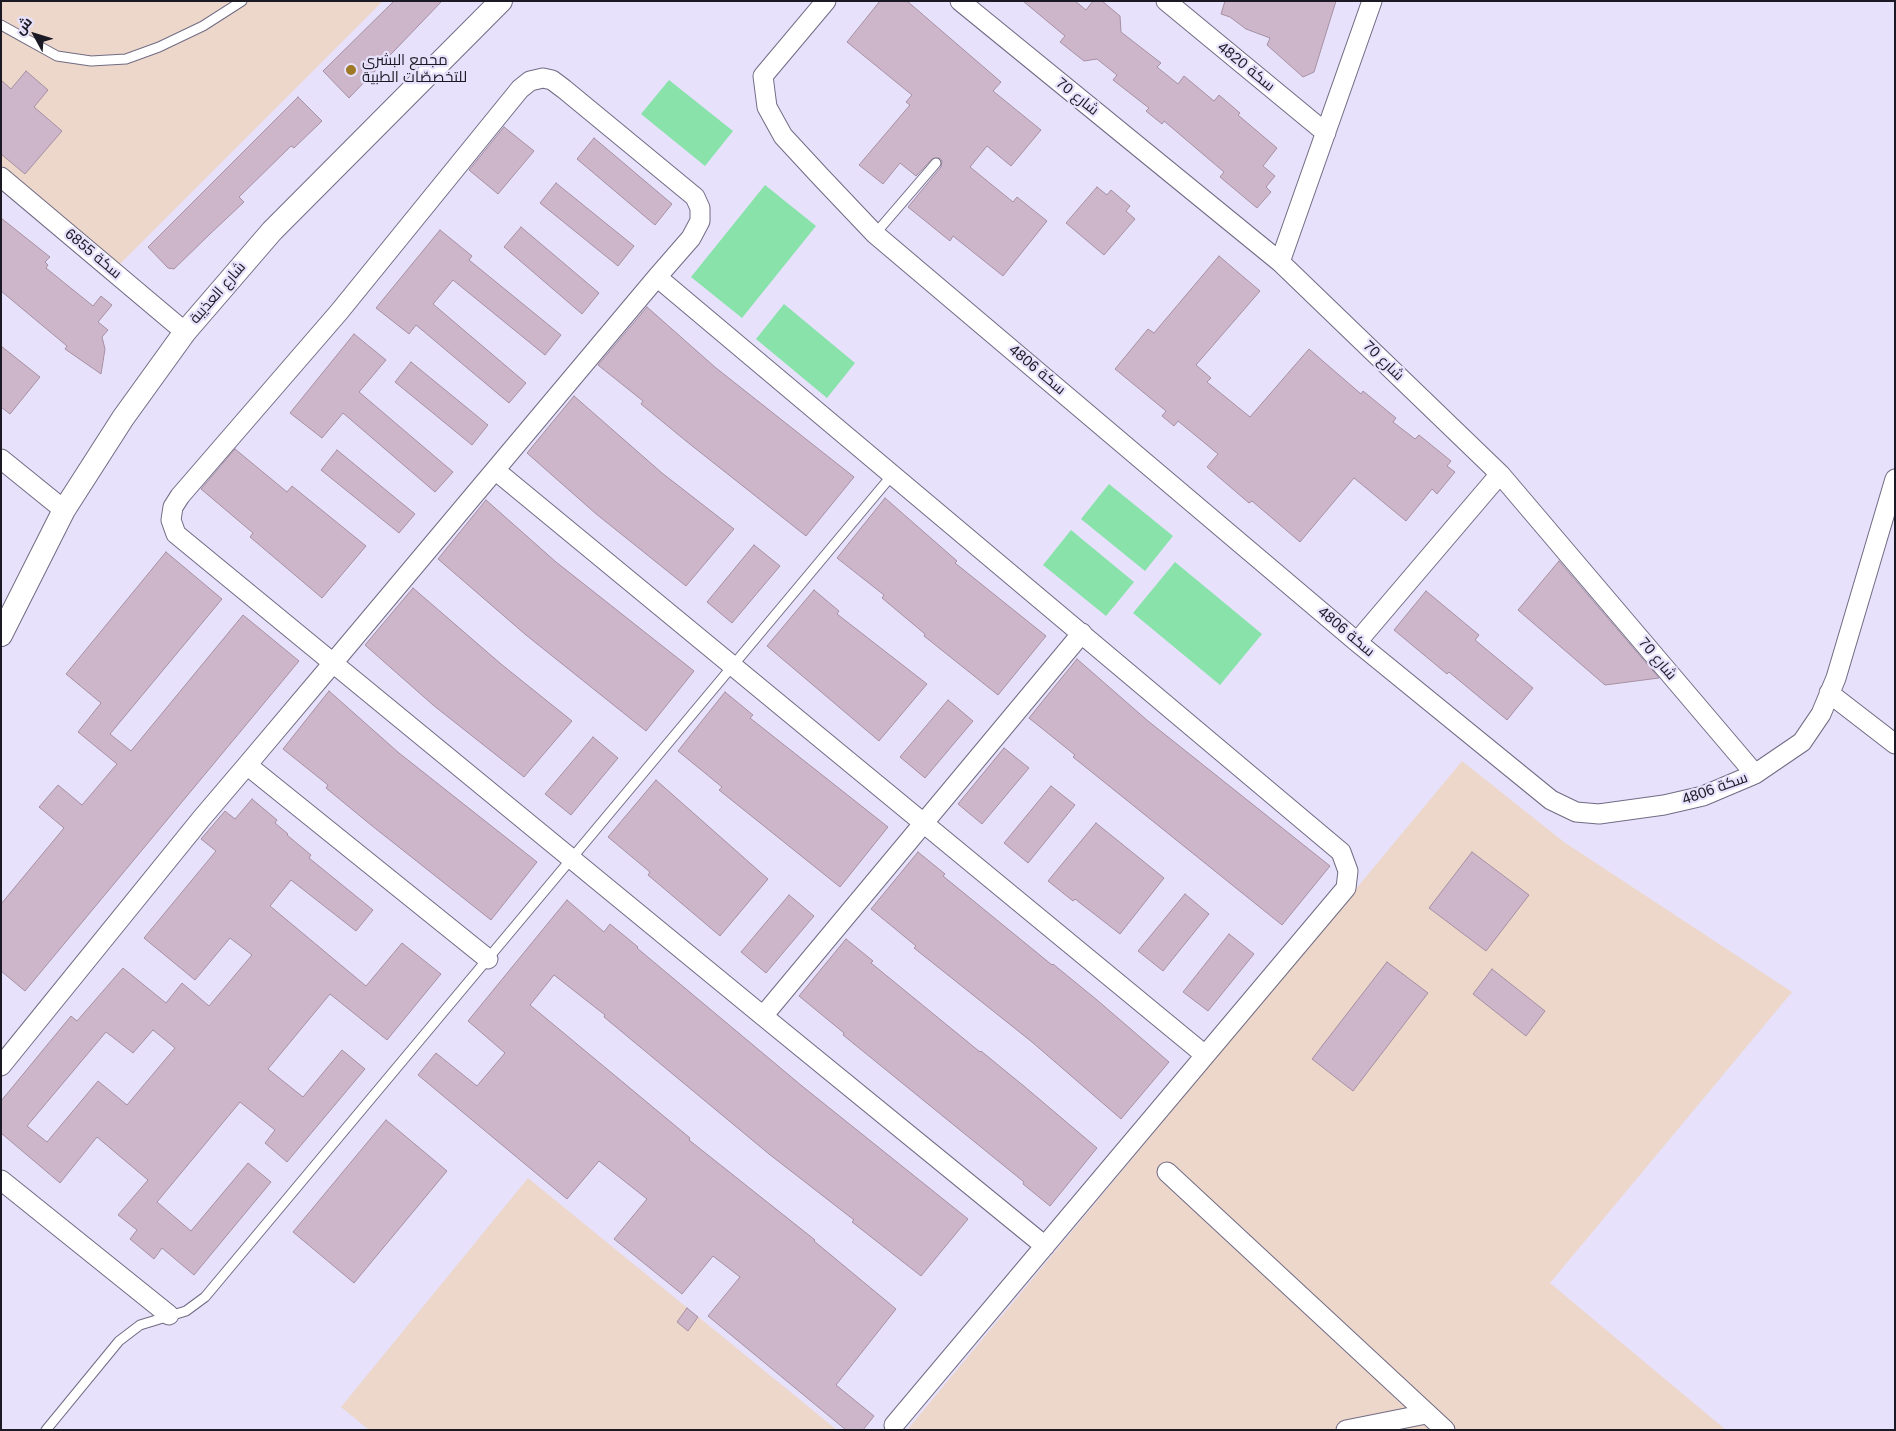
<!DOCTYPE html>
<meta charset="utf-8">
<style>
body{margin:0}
#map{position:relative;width:1896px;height:1431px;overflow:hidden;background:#e7e1fc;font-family:Helvetica,Cairo,sans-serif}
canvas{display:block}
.frame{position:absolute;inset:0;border:2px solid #1b1923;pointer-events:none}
.north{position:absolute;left:10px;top:10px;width:50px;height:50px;-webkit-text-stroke:4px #e7e1fc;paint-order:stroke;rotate:309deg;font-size:14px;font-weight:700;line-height:20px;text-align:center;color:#1b1923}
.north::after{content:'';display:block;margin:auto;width:18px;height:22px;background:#1b1923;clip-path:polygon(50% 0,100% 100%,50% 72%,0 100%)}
</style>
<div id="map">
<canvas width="1896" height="1431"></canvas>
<div class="frame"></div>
<div class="north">ش</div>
</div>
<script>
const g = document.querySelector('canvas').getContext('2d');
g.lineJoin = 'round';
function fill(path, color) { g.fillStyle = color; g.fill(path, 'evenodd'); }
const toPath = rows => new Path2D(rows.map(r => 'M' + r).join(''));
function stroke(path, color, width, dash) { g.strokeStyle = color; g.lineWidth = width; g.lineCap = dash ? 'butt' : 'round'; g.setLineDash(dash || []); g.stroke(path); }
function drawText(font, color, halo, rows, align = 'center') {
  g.font = font + ' Helvetica,Cairo,sans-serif'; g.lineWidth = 4.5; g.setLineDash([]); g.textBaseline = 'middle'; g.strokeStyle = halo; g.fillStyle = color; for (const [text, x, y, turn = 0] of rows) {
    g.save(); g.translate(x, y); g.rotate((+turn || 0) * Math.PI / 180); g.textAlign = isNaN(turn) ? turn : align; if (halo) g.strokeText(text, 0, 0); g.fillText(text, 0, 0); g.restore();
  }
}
fill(toPath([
 [1,1,383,1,120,264,1,165],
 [1462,761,1564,842,1792,992,1550,1283,1726,1430,907,1430],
 [528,1178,837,1430,369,1430,341,1407]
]), '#ecd7ca');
fill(toPath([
 [669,80,733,131,705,166,641,114],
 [765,185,816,226,742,318,691,277],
 [784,304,855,363,827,398,756,339],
 [1109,484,1173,536,1145,571,1081,519],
 [1071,530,1134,582,1106,616,1043,565],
 [1175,562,1262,634,1220,685,1133,613]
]), '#88e2aa');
const building = toPath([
 [394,1,442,1,349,98,323,71,394,1],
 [880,1,907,1,1001,82,993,91,1041,130,1011,166,987,146,970,167,1013,202,1017,197,1047,221,1003,276,953,236,950,241,908,207,941,167,942,161,940,158,932,159,916,176,900,163,883,184,859,165,910,105,906,102,912,95,847,42,880,1],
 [1023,1,1075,1,1086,10,1093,1,1102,1,1120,16,1121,32,1161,63,1157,67,1178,84,1184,76,1214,101,1219,95,1240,113,1238,115,1277,148,1263,166,1275,176,1266,187,1271,192,1257,208,1220,177,1224,172,1164,121,1162,124,1146,111,1149,108,1113,80,1117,75,1097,59,1084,61,1060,42,1065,36,1023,1],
 [1225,1,1336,1,1314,72,1303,77,1267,45,1270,38,1246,29,1230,17,1221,14,1225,1],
 [26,71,48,90,34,107,62,131,25,174,1,154,1,80,11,89,26,71],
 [298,97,322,121,294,148,291,146,239,197,244,202,210,234,174,269,168,268,148,247,298,97],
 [504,127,534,151,498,194,469,170,504,127],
 [594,138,672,204,655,225,577,159,594,138],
 [556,183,634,246,618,266,540,203,556,183],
 [1097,187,1107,195,1111,190,1130,206,1126,211,1135,219,1104,255,1066,223,1097,187],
 [1,218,50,257,45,262,48,265,46,268,93,306,101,296,112,305,98,322,108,330,102,337,105,349,101,374,65,349,67,346,1,291,1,218],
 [521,227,599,293,582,314,504,247,521,227],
 [440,230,472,256,469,260,561,335,545,355,453,280,433,304,526,383,509,403,416,325,409,334,376,308,440,230],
 [1219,256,1260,291,1196,365,1211,378,1207,382,1250,417,1309,349,1361,394,1363,391,1396,418,1393,422,1415,439,1419,435,1451,461,1447,466,1455,472,1437,494,1432,489,1406,521,1354,478,1300,542,1252,501,1249,503,1207,467,1218,454,1178,421,1174,426,1162,416,1166,411,1115,369,1148,329,1154,333,1219,256],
 [647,307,716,368,854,477,806,536,686,441,641,404,643,401,598,365,647,307],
 [354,334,386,360,359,392,453,472,435,492,343,413,322,438,290,413,354,334],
 [1,346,40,377,10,414,1,407,1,346],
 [411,362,488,425,472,445,395,382,411,362],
 [574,396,662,473,734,529,686,586,595,513,527,453,574,396],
 [235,449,287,492,292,486,366,546,322,598,250,537,253,533,201,489,235,449],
 [337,450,415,514,399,533,321,470,337,450],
 [885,498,957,561,955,563,1046,636,998,695,924,636,925,634,882,598,884,595,837,558,885,498],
 [486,500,556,562,694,671,646,731,526,635,438,559,486,500],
 [754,545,780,566,732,623,707,602,754,545],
 [166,552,222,599,110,734,131,751,243,615,299,661,25,991,1,971,1,904,64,828,39,807,58,785,82,805,117,764,78,732,101,703,66,674,166,552],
 [1559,561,1659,678,1605,685,1518,610,1559,561],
 [413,588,501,664,572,721,524,777,433,705,365,645,413,588],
 [814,590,839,611,837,614,927,684,879,741,767,646,814,590],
 [1426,591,1479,635,1475,640,1533,688,1507,720,1449,672,1447,674,1394,630,1426,591],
 [1077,659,1148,721,1330,866,1282,925,1073,757,1075,755,1029,718,1077,659],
 [329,691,399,753,537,862,491,920,371,825,326,788,328,785,283,749,329,691],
 [725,692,753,715,750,718,888,827,840,887,719,790,722,787,678,751,725,692],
 [948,700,973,721,925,778,900,757,948,700],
 [593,737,618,758,571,815,545,794,593,737],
 [1004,748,1029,768,982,824,958,804,1004,748],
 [656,780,768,879,720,936,648,875,650,872,608,837,656,780],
 [1051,786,1075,805,1028,863,1004,843,1051,786],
 [252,799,277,820,275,823,288,834,287,835,311,855,309,858,373,910,356,931,291,880,270,906,366,986,402,943,441,974,387,1040,330,994,268,1069,303,1097,342,1050,365,1069,287,1162,265,1143,275,1130,240,1102,157,1202,191,1231,248,1163,271,1182,194,1275,162,1248,154,1259,130,1239,137,1230,118,1215,148,1180,97,1137,60,1183,1,1133,1,1101,71,1016,77,1021,123,968,166,1003,182,983,209,1006,252,955,230,938,195,980,144,938,216,851,201,839,225,811,235,819,252,799],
 [153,1030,175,1048,127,1105,98,1081,47,1142,27,1126,106,1032,133,1053,153,1030],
 [1096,823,1164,878,1120,934,1075,899,1073,901,1048,881,1096,823],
 [918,852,945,874,943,876,1052,965,1053,964,1097,1000,1169,1062,1121,1119,1032,1042,914,948,916,946,871,909,918,852],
 [1472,852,1529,895,1486,951,1429,908,1472,852],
 [1185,894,1209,914,1163,971,1138,951,1185,894],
 [789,895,814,916,766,973,741,952,789,895],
 [567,900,604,932,610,924,638,947,637,948,802,1086,968,1219,921,1276,852,1222,854,1220,769,1154,604,1017,605,1015,554,975,530,1005,690,1138,689,1140,815,1240,814,1241,896,1309,836,1385,874,1416,863,1430,846,1430,708,1316,740,1277,713,1256,682,1294,614,1239,647,1199,599,1161,567,1199,418,1075,436,1053,477,1086,505,1053,468,1021,567,900],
 [1229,934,1254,954,1208,1011,1183,992,1229,934],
 [846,939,873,961,871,963,980,1052,981,1051,1025,1087,1097,1148,1050,1206,1023,1184,1024,1182,843,1035,844,1033,799,996,846,939],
 [1387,962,1428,993,1353,1091,1312,1059,1387,962],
 [1492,969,1545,1011,1526,1036,1473,994,1492,969],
 [386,1120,447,1171,354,1283,293,1232,386,1120],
 [687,1308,698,1317,688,1331,677,1322,687,1308]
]);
fill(building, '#cdb6ca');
stroke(building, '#a690a3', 1);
const service = toPath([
 [1,25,57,56,91,61,126,59,159,47,203,26,242,1],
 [875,234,936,163],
 [46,1430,119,1341,140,1325,186,1311,205,1297,893,474]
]);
const minor = toPath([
 [826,1,763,76,767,107,783,136,820,176,875,234,1357,642,1551,800,1576,812,1599,814,1664,805,1703,796,1755,774,1802,742,1821,714,1836,678,1895,479],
 [960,1,1280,262,1500,474,1755,774],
 [1166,1,1326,133],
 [1,177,185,332],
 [1280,262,1372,1],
 [657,277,1341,852,1348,871,1346,888,894,1425],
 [1,459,64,510],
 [495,470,1205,1055],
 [1357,642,1500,474],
 [1829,693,1895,744],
 [247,765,488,959],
 [763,1016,1082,633],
 [1,1066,201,819,247,765,333,663,657,277,691,238,700,221,700,208,695,197,564,89,552,80,543,78,530,81,520,89,339,312,180,496,173,507,171,520,176,534,333,663,763,1016,1045,1246],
 [1167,1172,1445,1430],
 [1,1180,169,1315],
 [1346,1430,1426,1414]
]);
const tertiary = toPath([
 [1,635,64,510,123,418,185,332,272,231,501,1]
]);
stroke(service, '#716b83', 11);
stroke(minor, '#716b83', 21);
stroke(tertiary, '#716b83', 24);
stroke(service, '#fff', 9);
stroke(minor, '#fff', 19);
stroke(tertiary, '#fff', 22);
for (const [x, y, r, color] of [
 [351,70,6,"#9e7926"]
]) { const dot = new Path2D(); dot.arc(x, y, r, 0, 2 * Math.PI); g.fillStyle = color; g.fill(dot); stroke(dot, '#e7e1fc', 2); }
drawText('15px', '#1b1923', '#e7e1fc', [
 ["مجمع البشرى",362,61],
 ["للتخصصّات الطبية",362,78]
], 'left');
drawText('15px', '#1b1923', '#e7e1fc', [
 ["سكة 4820",1246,67,39],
 ["شارع 70",1077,97,39],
 ["سكة 6855",93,254,40],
 ["شارع العذيبة",218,293,-49],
 ["شارع 70",1383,361,44],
 ["سكة 4806",1037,370,40],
 ["سكة 4806",1346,632,40],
 ["شارع 70",1657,659,50],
 ["سكة 4806",1715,789,-20]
]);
</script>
